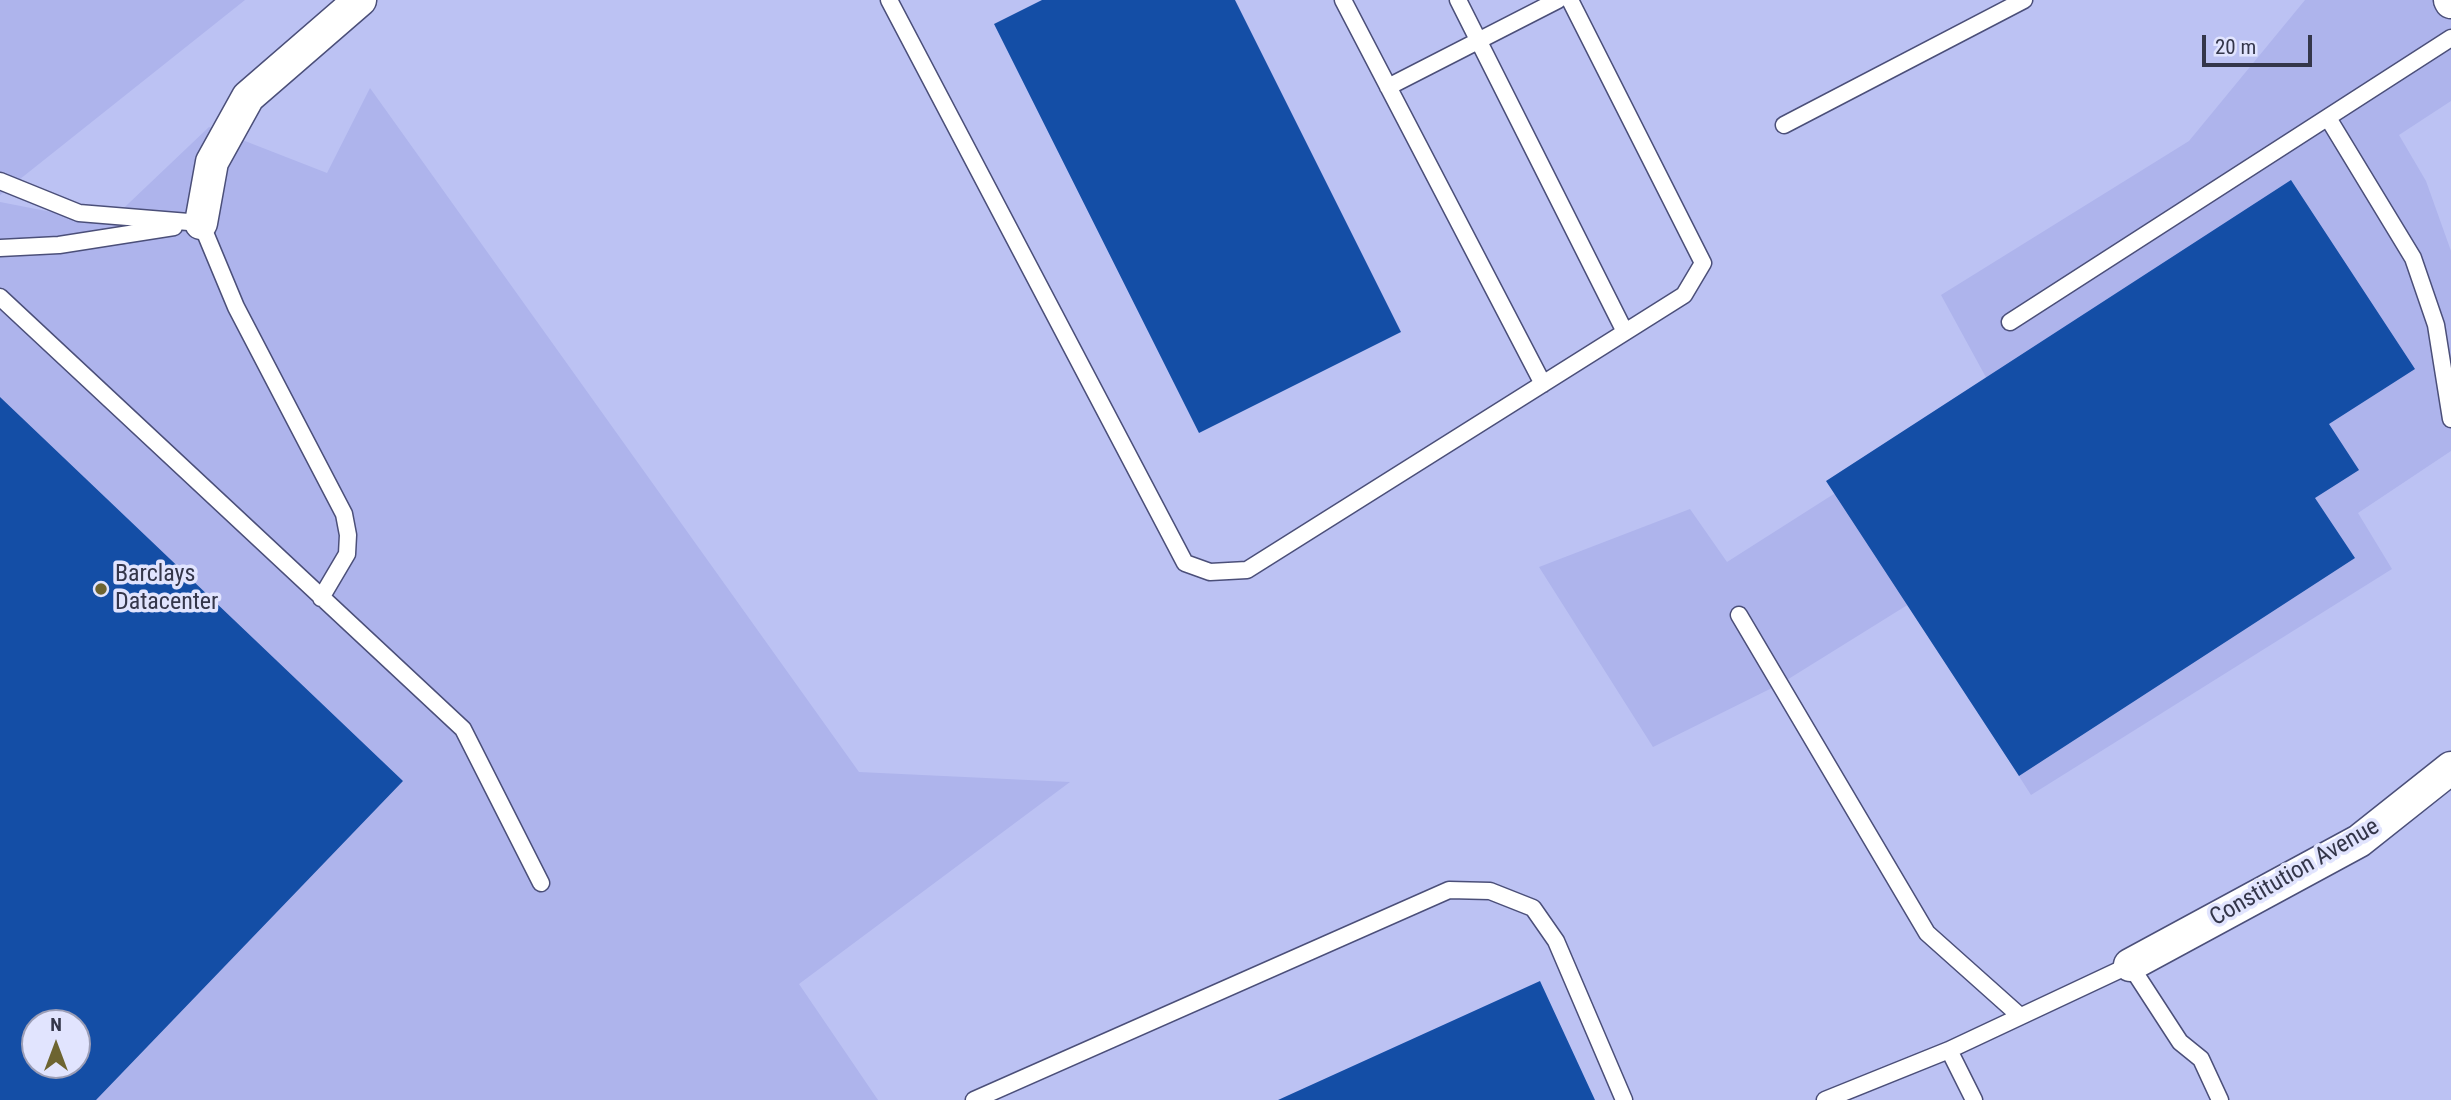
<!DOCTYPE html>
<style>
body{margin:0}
#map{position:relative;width:2451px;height:1100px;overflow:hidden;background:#bcc2f3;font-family:"Roboto Condensed",sans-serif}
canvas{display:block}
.north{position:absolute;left:21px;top:1009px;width:70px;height:70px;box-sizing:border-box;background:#e1e4fe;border:2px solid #9c9eb6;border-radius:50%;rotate:0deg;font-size:19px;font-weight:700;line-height:28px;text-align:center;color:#34364a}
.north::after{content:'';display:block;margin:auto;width:24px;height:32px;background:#6d6431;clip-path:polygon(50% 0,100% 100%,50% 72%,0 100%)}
.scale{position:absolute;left:2202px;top:35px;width:110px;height:32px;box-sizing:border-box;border:4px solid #34364a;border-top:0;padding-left:9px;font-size:21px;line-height:24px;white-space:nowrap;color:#34364a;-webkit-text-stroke:5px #e1e4fe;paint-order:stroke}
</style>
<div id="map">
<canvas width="2451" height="1100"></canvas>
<div class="north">N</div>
<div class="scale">20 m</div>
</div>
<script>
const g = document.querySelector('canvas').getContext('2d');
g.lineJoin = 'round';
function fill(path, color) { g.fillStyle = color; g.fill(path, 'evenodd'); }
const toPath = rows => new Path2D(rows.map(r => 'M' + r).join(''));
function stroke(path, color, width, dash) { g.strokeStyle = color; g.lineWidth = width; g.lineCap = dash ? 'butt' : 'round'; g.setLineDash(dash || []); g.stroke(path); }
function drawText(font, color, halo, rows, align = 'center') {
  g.font = font + ' "Roboto Condensed",sans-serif'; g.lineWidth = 7; g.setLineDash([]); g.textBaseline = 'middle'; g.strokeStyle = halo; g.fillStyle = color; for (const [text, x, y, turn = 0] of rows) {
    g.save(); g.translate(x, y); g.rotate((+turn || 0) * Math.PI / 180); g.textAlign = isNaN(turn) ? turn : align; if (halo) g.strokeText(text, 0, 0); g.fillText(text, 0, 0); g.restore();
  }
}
fill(toPath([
 [0,0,245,0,0,195],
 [2305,0,2451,0,2451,101,2399,135,2426,181,2451,251,2451,451,2358,513,2392,569,2031,795,1909,604,1782,683,1653,747,1539,567,1690,509,1727,562,1994,392,1941,295,2189,141],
 [370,88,859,772,1070,782,799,984,878,1100,0,1100,0,202,108,223,209,127,327,173],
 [35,1023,77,1023,77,1065,35,1065]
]), '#aeb4ec');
fill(toPath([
 [1042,0,1235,0,1401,332,1199,433,994,24],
 [2291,180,2415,369,2329,424,2359,470,2315,498,2355,558,2019,776,1826,481],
 [0,397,403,781,96,1100,0,1100],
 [35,1023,77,1023,77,1065,35,1065],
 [1540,981,1595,1100,1278,1100]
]), '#144ea6');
const service = toPath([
 [889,0,1185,563,1210,572,1247,570,1684,295,1703,263,1570,0],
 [1343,0,1543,384],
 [1458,0,1625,332],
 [1388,87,1558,0],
 [2328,118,2413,258,2436,325,2451,419],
 [1784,125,2024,0],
 [0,181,79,213,201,223],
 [201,223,236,307,344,514,348,535,347,554,321,598],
 [0,248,59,245,174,227],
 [0,297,463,729,541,883],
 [2010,322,2451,38],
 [1739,615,1927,933,2020,1016],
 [974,1100,1449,890,1490,891,1533,908,1556,941,1624,1100],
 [1825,1100,1949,1050],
 [1974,1100,1949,1050,2130,965,2180,1042,2201,1059,2220,1100]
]);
const minor = toPath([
 [2450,0,2451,2],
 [201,223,212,162,248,97,360,0],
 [2130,965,2359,841,2451,768]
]);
stroke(service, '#4b4f79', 19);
stroke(minor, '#4b4f79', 35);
stroke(service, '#fff', 16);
stroke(minor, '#fff', 32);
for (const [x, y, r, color] of [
 [101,589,7,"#6d6431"]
]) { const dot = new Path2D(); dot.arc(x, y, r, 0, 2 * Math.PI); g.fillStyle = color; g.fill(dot); stroke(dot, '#e1e4fe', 2.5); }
drawText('24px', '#34364a', '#e1e4fe', [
 ["Barclays",115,575],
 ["Datacenter",115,603]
], 'left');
drawText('24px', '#34364a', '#e1e4fe', [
 ["Constitution Avenue",2295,873,-30]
]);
</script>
